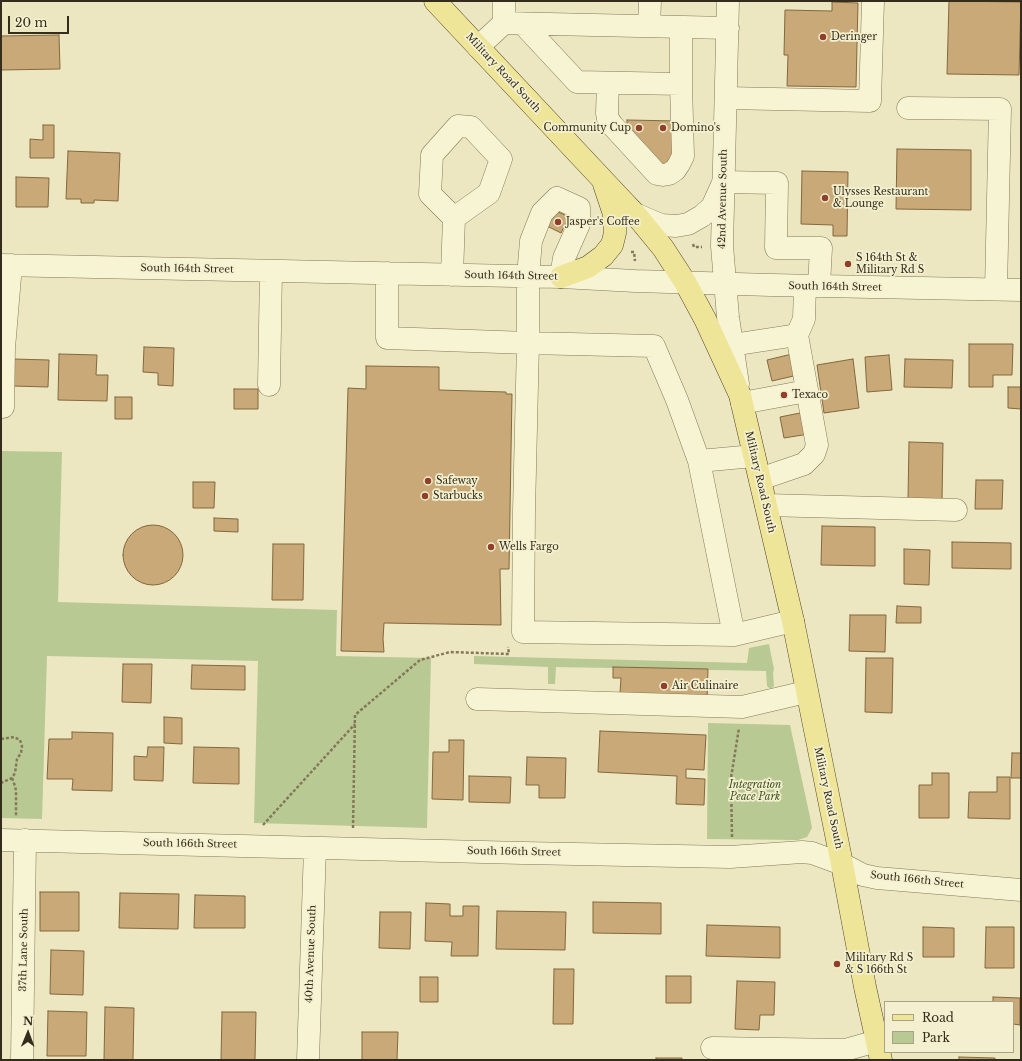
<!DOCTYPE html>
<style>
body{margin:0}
#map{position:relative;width:1022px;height:1061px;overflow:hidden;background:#ece7c0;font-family:"Libre Baskerville",serif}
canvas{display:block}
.frame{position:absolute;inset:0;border:2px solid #342d1d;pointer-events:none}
.legend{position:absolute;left:884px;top:1001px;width:130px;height:52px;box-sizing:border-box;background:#f4f0cf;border:1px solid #a7a288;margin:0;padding:5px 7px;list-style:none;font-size:12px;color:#342d1d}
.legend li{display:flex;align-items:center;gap:8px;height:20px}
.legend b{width:20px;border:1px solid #a7a288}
.north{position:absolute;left:8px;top:1013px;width:40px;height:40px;-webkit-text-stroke:3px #f4f0cf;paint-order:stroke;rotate:1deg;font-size:11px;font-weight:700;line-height:16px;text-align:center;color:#342d1d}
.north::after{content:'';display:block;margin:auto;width:14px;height:18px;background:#342d1d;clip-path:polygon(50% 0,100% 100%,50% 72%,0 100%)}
.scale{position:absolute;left:8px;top:16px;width:61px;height:18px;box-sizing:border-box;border:2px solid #342d1d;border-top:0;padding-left:5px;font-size:12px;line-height:14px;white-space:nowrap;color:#342d1d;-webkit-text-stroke:3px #f4f0cf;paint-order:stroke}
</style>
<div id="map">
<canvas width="1022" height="1061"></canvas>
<div class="frame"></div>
<ul class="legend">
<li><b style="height:5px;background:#efe598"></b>Road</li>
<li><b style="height:11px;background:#b9c994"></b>Park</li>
</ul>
<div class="north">N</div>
<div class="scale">20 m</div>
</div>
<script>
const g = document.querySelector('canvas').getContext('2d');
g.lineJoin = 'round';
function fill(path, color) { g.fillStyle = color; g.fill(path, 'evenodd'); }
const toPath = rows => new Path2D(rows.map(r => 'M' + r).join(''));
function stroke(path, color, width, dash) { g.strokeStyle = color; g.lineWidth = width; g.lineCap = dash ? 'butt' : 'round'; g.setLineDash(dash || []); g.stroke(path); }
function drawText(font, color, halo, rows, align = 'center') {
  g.font = font + ' "Libre Baskerville",serif'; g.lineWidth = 3.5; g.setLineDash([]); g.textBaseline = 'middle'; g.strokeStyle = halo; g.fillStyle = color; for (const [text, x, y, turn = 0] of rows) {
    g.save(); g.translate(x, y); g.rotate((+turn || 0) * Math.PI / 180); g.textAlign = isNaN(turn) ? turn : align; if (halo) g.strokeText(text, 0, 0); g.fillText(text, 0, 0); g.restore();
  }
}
fill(toPath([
 [1,451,62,452,58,602,337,610,336,656,431,658,427,828,254,823,258,661,47,656,42,819,1,818],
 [769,644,774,669,773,673,774,686,772,688,769,688,767,686,766,671,556,667,555,684,548,684,548,667,474,664,474,656,747,663,749,648],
 [708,723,790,725,810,817,812,828,807,837,798,840,707,839]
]), '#b9c994');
const building = toPath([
 [949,1,1021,2,1019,75,947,74,949,1],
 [832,2,858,3,856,87,787,86,788,55,784,55,785,10,832,11,832,2],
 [59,35,60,69,1,70,1,36,59,35],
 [627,120,678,121,676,160,659,167,627,135,627,120],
 [43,125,54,125,54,158,30,158,30,139,43,140,43,125],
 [897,149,971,150,971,210,896,209,897,149],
 [68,151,120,153,118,201,94,200,94,203,81,203,81,199,66,199,68,151],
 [802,171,848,172,847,236,833,236,833,225,801,224,802,171],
 [16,177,49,178,48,207,16,207,16,177],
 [554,210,569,217,561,233,547,226,554,210],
 [969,344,1013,344,1012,375,993,375,993,387,969,387,969,344],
 [144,347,174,348,173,386,158,385,158,373,143,372,144,347],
 [59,354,97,355,96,375,108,375,107,401,58,400,59,354],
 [792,354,798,375,772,381,767,360,792,354],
 [889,355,892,390,867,392,865,357,889,355],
 [13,359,49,360,48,387,13,386,13,359],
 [853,359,859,408,824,413,817,365,853,359],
 [905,359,953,360,952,388,904,387,905,359],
 [366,366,439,367,439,390,506,392,506,394,512,394,509,569,500,569,501,625,384,623,383,639,384,652,341,651,348,388,366,389,366,366],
 [1008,387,1021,387,1021,409,1008,408,1008,387],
 [234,389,258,389,258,409,234,409,234,389],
 [115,397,132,397,132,419,115,419,115,397],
 [805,412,809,434,784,438,780,417,805,412],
 [909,442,943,443,942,500,908,499,909,442],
 [976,480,1003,480,1002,509,975,509,976,480],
 [193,482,215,482,214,508,193,508,193,482],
 [214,518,238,519,238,532,214,531,214,518],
 '123 555a30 30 0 1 1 60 0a30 30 0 1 1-60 0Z',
 [822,526,875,527,875,566,821,565,822,526],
 [952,542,1011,543,1011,569,952,568,952,542],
 [273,544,304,544,303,600,272,600,273,544],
 [904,549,930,550,929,585,904,584,904,549],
 [897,606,921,607,921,623,896,623,897,606],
 [850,615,886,615,885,652,849,651,850,615],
 [866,658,893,658,892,713,865,712,866,658],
 [123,664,152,664,151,703,122,702,123,664],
 [192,665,245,666,245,690,191,689,192,665],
 [613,667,708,669,707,702,620,693,621,678,613,678,613,667],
 [164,717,182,718,182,744,164,743,164,717],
 [600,731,706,735,704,770,686,769,686,778,705,779,704,805,676,804,677,776,598,772,600,731],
 [72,732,113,733,112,791,72,790,73,779,47,779,49,739,72,739,72,732],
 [449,740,464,740,463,800,432,799,433,752,449,752,449,740],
 [148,747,164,747,163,781,134,780,134,756,147,757,148,747],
 [194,747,239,748,239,784,193,783,194,747],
 [1012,753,1021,753,1021,778,1011,778,1012,753],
 [527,757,566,758,565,798,539,798,539,785,526,785,527,757],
 [932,773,949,773,949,818,919,818,919,785,932,785,932,773],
 [469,776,511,777,510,803,469,802,469,776],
 [997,777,1010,777,1010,819,968,818,969,792,997,792,997,777],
 [40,892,79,892,79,931,40,931,40,892],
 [120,893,179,894,178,929,119,928,120,893],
 [195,895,245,896,245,928,194,928,195,895],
 [593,902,661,903,661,934,593,933,593,902],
 [426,903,450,904,450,916,463,916,463,906,479,906,478,956,451,956,452,942,425,941,426,903],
 [497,911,566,912,565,950,496,949,497,911],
 [380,912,411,912,410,949,379,948,380,912],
 [707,925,780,927,780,958,706,956,707,925],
 [923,927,954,928,954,957,923,957,923,927],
 [986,927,1014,927,1014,968,985,968,986,927],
 [51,950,84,951,83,995,50,994,51,950],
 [554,969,574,969,573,1024,553,1024,554,969],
 [666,976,691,976,691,1003,666,1003,666,976],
 [420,977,438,977,438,1002,420,1002,420,977],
 [737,981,775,982,774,1015,760,1015,759,1030,735,1029,737,981],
 [993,997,1020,998,1020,1025,1013,1024,1013,1002,993,1002,993,997],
 [105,1007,134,1008,133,1060,104,1060,105,1007],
 [48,1011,87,1012,86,1056,47,1056,48,1011],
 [222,1012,256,1012,255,1060,221,1060,222,1012],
 [362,1032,398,1032,397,1060,362,1060,362,1032],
 [959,1057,995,1058,995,1060,959,1060,959,1057],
 [656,1058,682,1058,682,1060,656,1060,656,1058]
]);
fill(building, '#c9a977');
stroke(building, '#83673f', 1);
const minor = toPath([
 [728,1,722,246,728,317,738,384],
 [504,23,504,1],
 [523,24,577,82,681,84,681,27],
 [649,26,650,1],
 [478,47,504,23,728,28],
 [608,83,607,113,608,119,612,125,657,174,663,175,669,174,675,170,679,164,683,156,681,84],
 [726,98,870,101,873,1],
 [908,108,1000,109,996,289],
 [723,182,777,183,776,248,821,248,819,286],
 [635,214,661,225,676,226,688,224,702,216,712,207,722,185],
 [1,265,561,277,635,281,771,285,1021,290],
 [387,273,387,338,528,343,654,346,677,400,699,461,734,635],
 [452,275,454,218,489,193,501,159,471,127,458,126,432,155,430,194,454,218],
 [561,277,564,258,579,224,579,208,557,198,542,213,531,241,528,276,528,343,524,511,523,632,734,635,793,621],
 [719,347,797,335],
 [269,385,271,271],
 [742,403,807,391],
 [3,407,4,348,11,265],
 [699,461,754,456],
 [760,479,804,464,814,454,817,445,797,335,804,319,805,286],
 [766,505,956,510],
 [477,699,742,707,806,692],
 [1,840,523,853,730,857,802,852,812,853,842,864,863,875,877,878,1021,890],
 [712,1048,845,1050,877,1041],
 [22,1060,25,840],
 [308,1060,315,848]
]);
const major = toPath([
 [435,1,618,196,635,214,663,248,685,282,705,319,740,395,793,621,842,864,865,987,881,1060],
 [561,277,588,267,603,256,612,245,615,233,615,220,613,211,604,184]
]);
stroke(minor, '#847859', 23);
stroke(major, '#52452d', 23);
stroke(toPath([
 [693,244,694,247,702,247],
 [631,252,634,252,635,261],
 [1,739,14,737,20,740,22,746,21,753,17,759,15,773,12,778,1,783],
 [12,778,15,786,16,791,16,817],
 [263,825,355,724],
 [353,828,355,715,420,660,450,652,509,654,508,647],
 [732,837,731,778,739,728]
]), '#847859', 2.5, [3, 2]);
stroke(minor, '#f7f4d3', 22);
stroke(major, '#efe598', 22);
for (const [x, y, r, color] of [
 [823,37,4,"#913e2b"],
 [639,128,4,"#913e2b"],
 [663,128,4,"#913e2b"],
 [825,198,4,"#913e2b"],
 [558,222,4,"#913e2b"],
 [848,264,4,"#913e2b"],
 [784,395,4,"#913e2b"],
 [428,481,4,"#913e2b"],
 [425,496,4,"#913e2b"],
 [491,547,4,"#913e2b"],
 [664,686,4,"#913e2b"],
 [837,964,4,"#913e2b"]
]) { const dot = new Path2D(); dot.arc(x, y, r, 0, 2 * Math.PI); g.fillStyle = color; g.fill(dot); stroke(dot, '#f4f0cf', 1.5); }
drawText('10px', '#342d1d', '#f4f0cf', [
 ["Deringer",831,37],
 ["Community Cup",631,128,"right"],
 ["Domino's",671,128],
 ["Ulysses Restaurant",833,192],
 ["& Lounge",833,204],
 ["Jasper's Coffee",566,222],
 ["S 164th St &",856,258],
 ["Military Rd S",856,270],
 ["Texaco",792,395],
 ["Safeway",436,481],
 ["Starbucks",433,496],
 ["Wells Fargo",499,547],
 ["Air Culinaire",672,686],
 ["Military Rd S",845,958],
 ["& S 166th St",845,970]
], 'left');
drawText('10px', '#342d1d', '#f4f0cf', [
 ["Military Road South",503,73,47],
 ["42nd Avenue South",723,199,-89],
 ["South 164th Street",187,269,1],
 ["South 164th Street",511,276,1],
 ["South 164th Street",835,287,1],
 ["Military Road South",760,482,77],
 ["Military Road South",828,798,78],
 ["South 166th Street",190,844,1],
 ["South 166th Street",514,852,1],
 ["South 166th Street",917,880,6],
 ["37th Lane South",24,950,-89],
 ["40th Avenue South",311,954,-88]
]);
drawText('italic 10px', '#3c5024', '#f4f0cf', [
 ["Integration",755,785],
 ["Peace Park",755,797]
]);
</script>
